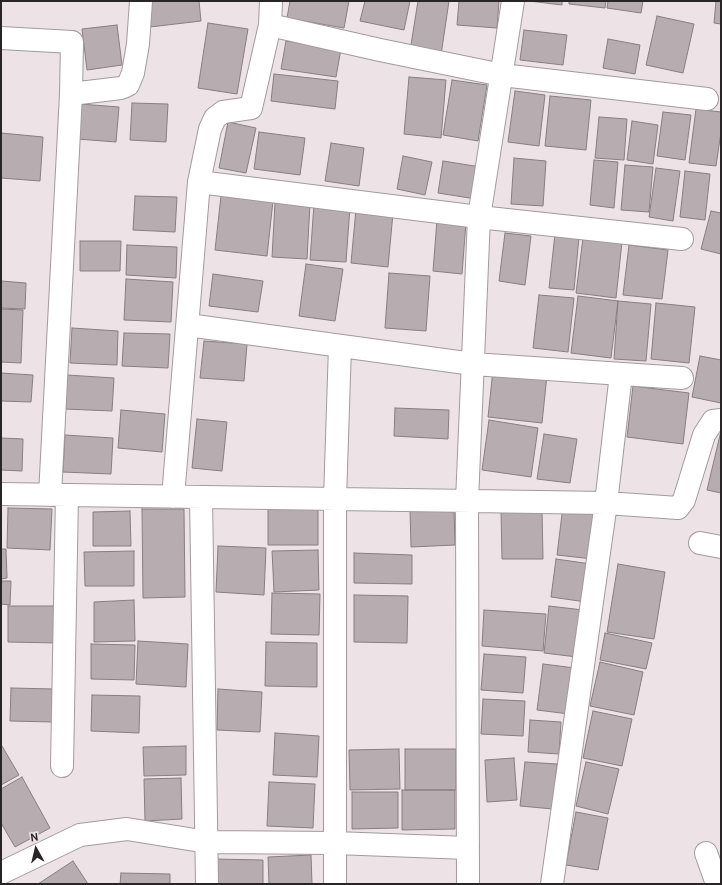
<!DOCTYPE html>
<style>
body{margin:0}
#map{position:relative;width:722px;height:885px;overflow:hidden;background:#ede3e7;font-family:Cabin,sans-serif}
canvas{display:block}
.frame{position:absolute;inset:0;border:2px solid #292527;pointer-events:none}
.north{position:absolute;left:16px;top:829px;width:40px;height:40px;-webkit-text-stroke:3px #ede3e7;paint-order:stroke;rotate:352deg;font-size:11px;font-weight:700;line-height:16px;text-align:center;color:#292527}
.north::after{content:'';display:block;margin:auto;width:14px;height:18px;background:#292527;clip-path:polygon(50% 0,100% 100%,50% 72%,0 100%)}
</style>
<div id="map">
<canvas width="722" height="885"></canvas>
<div class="frame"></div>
<div class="north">N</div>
</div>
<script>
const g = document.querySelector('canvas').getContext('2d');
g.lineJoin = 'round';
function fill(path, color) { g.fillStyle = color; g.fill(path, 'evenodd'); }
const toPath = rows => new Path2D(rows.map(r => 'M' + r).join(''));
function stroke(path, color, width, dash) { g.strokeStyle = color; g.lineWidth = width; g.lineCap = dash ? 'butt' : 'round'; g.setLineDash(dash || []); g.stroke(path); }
const building = toPath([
 [147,1,199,1,201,21,150,27,147,1],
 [290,1,349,1,344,28,287,18,290,1],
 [365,1,410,1,404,30,360,21,365,1],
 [418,1,449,1,441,55,410,51,418,1],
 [459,1,499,1,497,28,457,25,459,1],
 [529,1,562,1,562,5,529,1],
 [569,1,606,1,605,8,569,4,569,1],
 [608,1,643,1,641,13,607,8,608,1],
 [716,1,721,1,721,24,714,23,716,1],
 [657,16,694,24,683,73,646,65,657,16],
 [208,23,248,29,237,94,198,88,208,23],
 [117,25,122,65,87,70,82,29,117,25],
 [524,30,567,35,563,65,520,60,524,30],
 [608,39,640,45,635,74,603,68,608,39],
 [286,41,341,49,336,77,281,69,286,41],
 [274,74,338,81,335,109,271,101,274,74],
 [409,77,446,80,441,138,404,134,409,77],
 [452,80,487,85,478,141,443,135,452,80],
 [515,91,545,95,539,146,508,142,515,91],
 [550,96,591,100,586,150,545,146,550,96],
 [132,103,168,104,166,142,130,140,132,103],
 [80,104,119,107,116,142,77,139,80,104],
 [696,109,721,112,721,132,716,166,689,163,696,109],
 [663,112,691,115,685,160,657,156,663,112],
 [599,117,627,119,624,160,595,158,599,117],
 [632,121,658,125,653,164,627,160,632,121],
 [228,122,256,128,246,173,219,168,228,122],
 [259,132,305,138,300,175,254,169,259,132],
 [1,133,43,137,40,181,1,178,1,133],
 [331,143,364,148,359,186,325,181,331,143],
 [403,156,432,162,425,195,397,189,403,156],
 [514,158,546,161,543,206,511,204,514,158],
 [594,160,618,162,614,208,590,205,594,160],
 [443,161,481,167,476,199,438,193,443,161],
 [625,165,653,167,649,212,621,210,625,165],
 [656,168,680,171,673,221,649,217,656,168],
 [685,171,710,174,705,220,680,217,685,171],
 [135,196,177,197,175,232,133,230,135,196],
 [221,196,273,201,267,256,215,250,221,196],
 [275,203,310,204,307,259,272,257,275,203],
 [314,204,350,207,346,262,310,260,314,204],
 [356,209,393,213,388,267,351,263,356,209],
 [711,211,721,213,721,254,701,249,711,211],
 [437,220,466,222,462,274,433,271,437,220],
 [505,233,531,236,525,285,499,281,505,233],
 [555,234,579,237,574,290,549,288,555,234],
 [583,238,622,242,616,298,576,293,583,238],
 [80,241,121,241,120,271,80,271,80,241],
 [127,245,177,247,176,278,126,275,127,245],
 [629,245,668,250,662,299,623,295,629,245],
 [306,264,343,269,335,321,299,316,306,264],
 [389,273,430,276,426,331,385,328,389,273],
 [213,274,263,281,258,312,209,306,213,274],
 [126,279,173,282,171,322,124,320,126,279],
 [1,281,26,283,25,309,1,308,1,281],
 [539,295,574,298,568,352,533,348,539,295],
 [578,296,618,301,611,358,571,353,578,296],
 [618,301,651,304,646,361,614,359,618,301],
 [656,303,695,307,689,363,651,359,656,303],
 [1,309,23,310,21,363,1,362,1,309],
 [72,328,118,331,117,365,70,363,72,328],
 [124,333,170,334,168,368,122,366,124,333],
 [204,341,247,344,244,381,200,378,204,341],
 [700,356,721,360,721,403,692,397,700,356],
 [493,370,547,375,542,423,488,417,493,370],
 [1,373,33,375,31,402,1,401,1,373],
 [67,375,114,378,112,411,65,409,67,375],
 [633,386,689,393,683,444,627,437,633,386],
 [395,408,449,410,448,439,394,436,395,408],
 [121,410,165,414,162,452,118,448,121,410],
 [197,419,227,422,222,471,192,468,197,419],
 [489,420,538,428,531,477,482,470,489,420],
 [721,431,721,493,707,490,721,431],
 [544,434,577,439,570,483,537,479,544,434],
 [65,435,113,438,111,474,63,472,65,435],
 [1,438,23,439,22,471,1,470,1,438],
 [563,506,599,511,593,559,557,555,563,506],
 [8,508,52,509,50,550,7,548,8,508],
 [268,508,318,508,318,545,268,545,268,508],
 [454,508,455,545,411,547,410,510,454,508],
 [142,509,184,509,185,597,143,598,142,509],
 [130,511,131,546,93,546,93,512,130,511],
 [501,511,542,511,543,559,502,559,501,511],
 [218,546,266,548,264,595,216,592,218,546],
 [1,549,6,549,7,578,1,579,1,549],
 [318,550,319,590,274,592,272,551,318,550],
 [134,551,134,586,85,586,84,552,134,551],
 [354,553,412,555,412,584,354,583,354,553],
 [556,559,591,564,586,602,551,597,556,559],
 [618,564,665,572,654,639,607,632,618,564],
 [1,581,11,581,10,605,1,604,1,581],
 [272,593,320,594,319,635,271,634,272,593],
 [354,595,408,596,407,643,354,642,354,595],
 [134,600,135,641,94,642,94,602,134,600],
 [8,606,59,606,58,643,8,642,8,606],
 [549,606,583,610,577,657,544,653,549,606],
 [484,610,546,614,543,651,482,646,484,610],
 [605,633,652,643,646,669,600,660,605,633],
 [138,641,188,644,186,687,136,684,138,641],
 [266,642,317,643,317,687,265,686,266,642],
 [91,644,135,645,134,680,91,679,91,644],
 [484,654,526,657,523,693,481,690,484,654],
 [600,662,643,672,634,715,590,706,600,662],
 [543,664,575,668,569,714,537,710,543,664],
 [11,688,54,689,53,722,10,721,11,688],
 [218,689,262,692,260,732,217,730,218,689],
 [92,695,140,696,139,733,91,731,92,695],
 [483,699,525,701,523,736,481,734,483,699],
 [593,711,632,719,622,766,583,758,593,711],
 [530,720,561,722,559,754,528,752,530,720],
 [275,733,319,736,317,777,273,775,275,733],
 [1,746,2,746,19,775,1,785,1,746],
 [186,746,186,775,144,776,143,747,186,746],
 [399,749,400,789,350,790,349,750,399,749],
 [405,749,456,749,456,790,405,790,405,749],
 [514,758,517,800,487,802,485,760,514,758],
 [525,762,557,764,553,809,520,806,525,762],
 [586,762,619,769,608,814,576,806,586,762],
 [22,777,50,828,15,847,1,823,1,789,22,777],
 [181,778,182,819,145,821,144,779,181,778],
 [269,782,315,784,313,828,267,826,269,782],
 [402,790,455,790,455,829,402,830,402,790],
 [352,792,398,792,398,828,352,829,352,792],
 [576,812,608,818,598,870,566,865,576,812],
 [311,855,312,884,269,884,268,857,311,855],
 [215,859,263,860,263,884,215,884,215,859],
 [73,861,88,884,38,884,73,861],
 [121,873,170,874,170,884,120,884,121,873]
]);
fill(building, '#b7adb1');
stroke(building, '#877e82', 1);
const street = toPath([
 [270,25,380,50,502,75,707,99],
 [1,38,72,42,71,94,50,495],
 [71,94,121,88,128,85,133,73,138,44,141,1],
 [199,182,479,217,682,239],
 [188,325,473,364,682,378],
 [1,494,606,503,678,508,684,500,704,435,713,421,721,420],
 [173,497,199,182,210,129,215,118,223,112,251,108,270,25,271,1],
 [201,497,207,884],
 [700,543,721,547],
 [62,766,67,495],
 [706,853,717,884],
 [1,873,80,835,127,829,207,842,335,843,468,848],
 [335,884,335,499,340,346],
 [468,884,467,501,479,217,513,1],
 [552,884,606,503,621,374]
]);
stroke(street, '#a39a9e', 24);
stroke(street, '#fff', 22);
</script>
